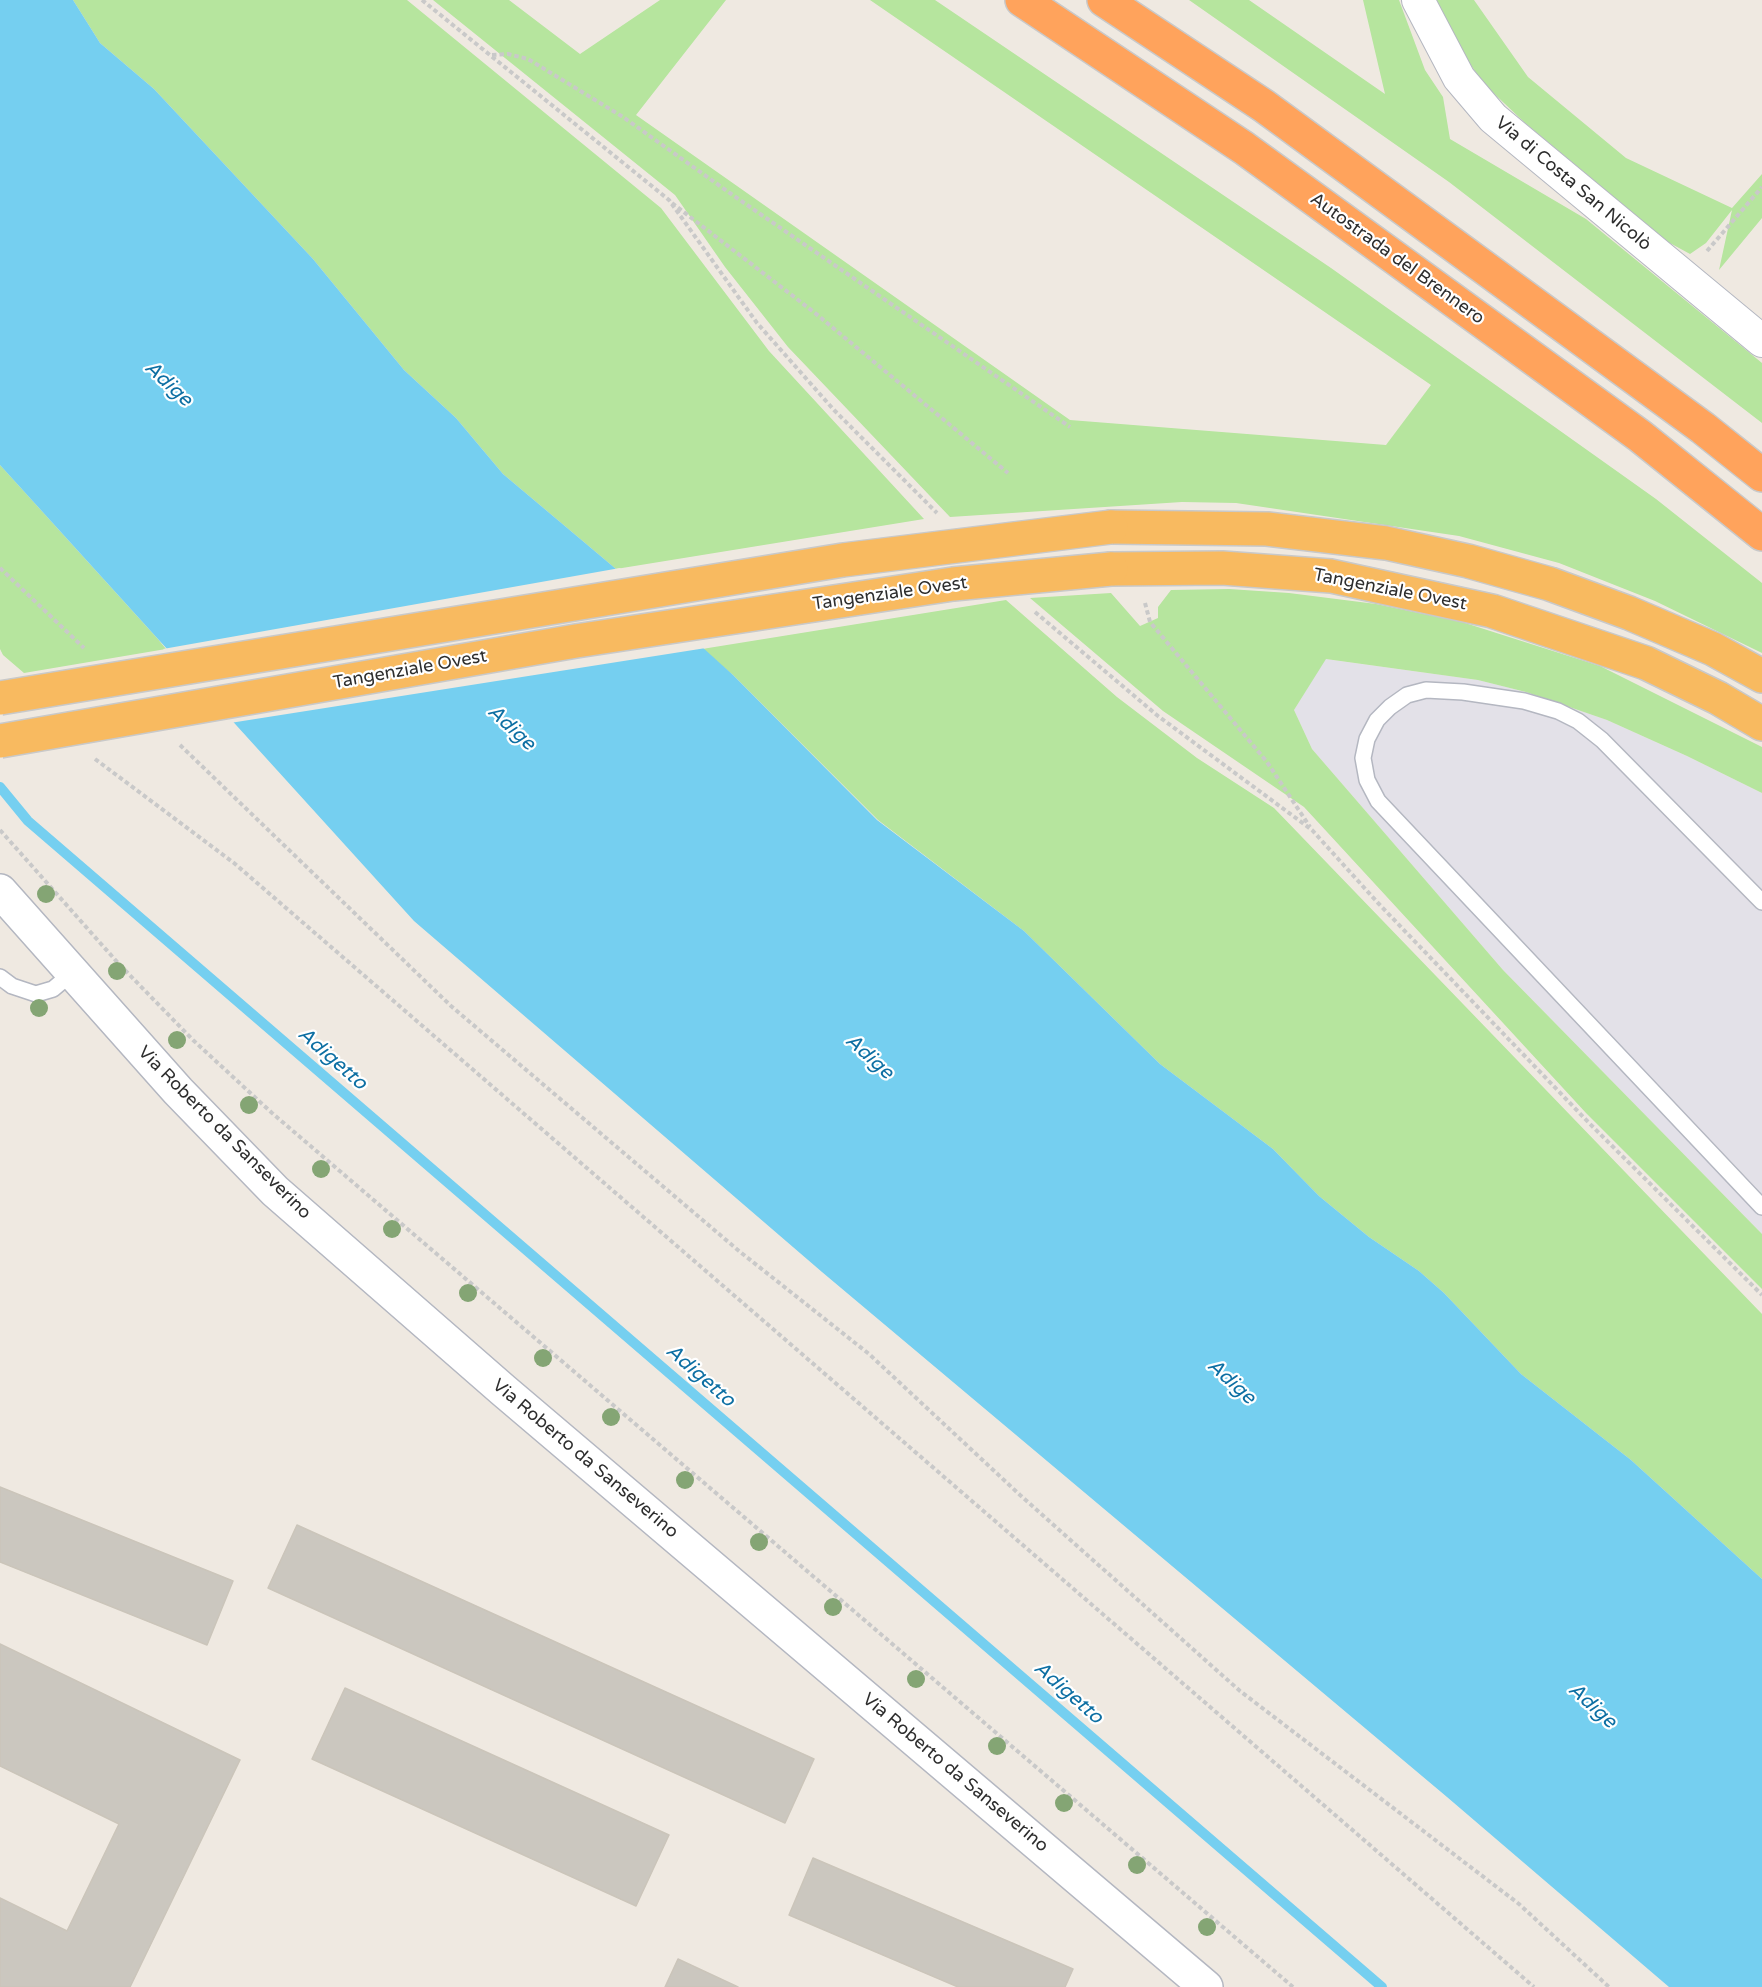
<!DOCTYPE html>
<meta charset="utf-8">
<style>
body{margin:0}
canvas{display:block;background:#efe9e1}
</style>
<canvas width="1762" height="1987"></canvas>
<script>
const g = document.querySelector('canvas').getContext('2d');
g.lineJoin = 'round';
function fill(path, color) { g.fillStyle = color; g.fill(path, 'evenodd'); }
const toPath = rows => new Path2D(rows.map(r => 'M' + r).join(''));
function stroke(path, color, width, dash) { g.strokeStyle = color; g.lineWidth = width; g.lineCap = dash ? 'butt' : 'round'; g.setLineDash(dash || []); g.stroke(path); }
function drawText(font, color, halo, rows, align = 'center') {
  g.font = font + ' "Varela Round",sans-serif'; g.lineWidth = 4.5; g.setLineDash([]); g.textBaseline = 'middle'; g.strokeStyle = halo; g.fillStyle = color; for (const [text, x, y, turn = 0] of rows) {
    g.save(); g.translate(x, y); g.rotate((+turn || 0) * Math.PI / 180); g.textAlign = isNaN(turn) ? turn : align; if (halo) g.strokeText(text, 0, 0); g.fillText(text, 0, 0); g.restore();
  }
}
fill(toPath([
 [1325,659,1478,680,1526,692,1607,720,1687,756,1762,793,1762,1234,1503,970,1312,749,1294,710]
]), '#e3e1e8');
fill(toPath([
 [73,0,407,0,661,208,769,351,924,519,616,569,503,474,456,418,404,370,313,259,154,89,100,43],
 [433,0,509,0,580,54,660,0,726,0,636,115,1070,420,1386,445,1431,385,870,0,935,0,1331,268,1656,499,1762,583,1762,653,1655,601,1559,563,1459,536,1236,503,1182,502,950,517,788,347,725,267,675,195],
 [1189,0,1249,0,1385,94,1363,0,1399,0,1425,70,1443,97,1450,139,1586,219,1762,363,1762,423,1449,182],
 [1434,0,1474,0,1528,77,1626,158,1732,208,1762,174,1762,218,1719,270,1732,210,1706,243,1690,254,1668,242,1524,122,1485,85,1465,57],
 [0,465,157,638,166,649,24,673,3,655,0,649],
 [1229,589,1289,593,1376,604,1462,622,1600,666,1762,747,1762,793,1687,756,1607,720,1526,692,1478,680,1326,659,1294,710,1312,749,1503,970,1762,1234,1762,1289,1586,1113,1304,807,1163,711,1030,598,1111,593,1140,626,1158,618,1158,607,1171,590],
 [1006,600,1117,697,1197,758,1274,808,1762,1314,1762,1579,1631,1460,1521,1374,1444,1293,1419,1271,1369,1237,1319,1196,1273,1149,1160,1064,1024,931,878,820,733,675,702,649]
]), '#b6e59e');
fill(toPath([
 [0,0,73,0,100,43,154,89,313,259,404,370,456,418,503,474,616,569,733,675,877,820,1024,931,1160,1064,1273,1149,1319,1196,1369,1237,1419,1271,1444,1293,1521,1374,1631,1460,1762,1579,1762,1987,1669,1987,1447,1797,822,1272,414,921,0,465]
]), '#75cff0');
fill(toPath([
 [620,568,706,648,230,723,163,649]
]), '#efe9e1');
stroke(toPath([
 [0,787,28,821,1382,1987]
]), '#75cff0', 10);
const building = toPath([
 [0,1487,233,1581,207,1645,0,1562,0,1487],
 [297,1525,814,1759,785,1823,268,1588,297,1525],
 [0,1644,240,1760,130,1987,0,1987,0,1898,67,1931,119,1824,0,1766,0,1644],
 [345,1688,669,1835,636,1906,312,1759,345,1688],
 [813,1858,1073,1969,1065,1987,958,1987,789,1915,813,1858],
 [678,1959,738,1987,665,1987,678,1959]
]);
fill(building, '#cbc7bf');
stroke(building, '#cbc5ba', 1.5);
const service = toPath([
 [1762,902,1602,740,1578,721,1558,711,1524,701,1463,692,1426,690,1407,695,1390,707,1377,720,1367,739,1363,758,1367,780,1378,801,1762,1207],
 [0,977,12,986,36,994,53,989,72,973]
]);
const minor = toPath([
 [1418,0,1459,78,1493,118,1762,341]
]);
const tertiary = toPath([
 [0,891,178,1091,275,1191,503,1390,1206,1987]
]);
const trunk = toPath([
 [1111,527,1267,529,1386,543,1468,561,1550,584,1629,613,1713,649,1762,676],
 [1111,569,1222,568,1331,576,1492,611,1646,663,1718,698,1762,724]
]);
const motorway = toPath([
 [1022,0,1244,148,1640,436,1762,534],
 [1104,0,1264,106,1703,428,1762,475]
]);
stroke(service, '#b4b7c1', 18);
stroke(minor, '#b4b7c1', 34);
stroke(tertiary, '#b4b7c1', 36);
stroke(trunk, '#c9c9c9', 36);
stroke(motorway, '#c9c9c9', 36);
stroke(toPath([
 [422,0,669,200,757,323,834,410,937,513],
 [492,55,508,54,528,59,623,117,734,196,1070,427],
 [672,203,815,313,1008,473],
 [1707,251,1762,187],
 [0,568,84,648],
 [1145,603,1150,622,1267,762,1310,827],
 [1035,612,1158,716,1312,830,1378,903,1590,1124,1762,1295],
 [180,745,451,1006,739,1251,869,1354,1020,1495,1240,1691,1519,1904,1609,1987],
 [95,759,234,863,1534,1987],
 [0,830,118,963,193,1040,272,1113,1293,1987]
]), '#c9c9c9', 4, [4.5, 3]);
stroke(service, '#fff', 15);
stroke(minor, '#fff', 32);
stroke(tertiary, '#fff', 33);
stroke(trunk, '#f8ba60', 33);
stroke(motorway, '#ffa35c', 33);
const trunkBridge = toPath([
 [0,698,843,560,1111,527],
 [0,741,576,641,953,584,1111,569]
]);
stroke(trunkBridge, '#c9c9c9', 36, []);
stroke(trunkBridge, '#f8ba60', 33);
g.fillStyle = '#84a574';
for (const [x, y] of [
 [46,894],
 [117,971],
 [39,1008],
 [177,1040],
 [249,1105],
 [321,1169],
 [392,1229],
 [468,1293],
 [543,1358],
 [611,1417],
 [685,1480],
 [759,1542],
 [833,1607],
 [916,1679],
 [997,1746],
 [1064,1803],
 [1137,1865],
 [1207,1927]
]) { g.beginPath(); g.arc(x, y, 9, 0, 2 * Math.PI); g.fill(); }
drawText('18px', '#2e2e2e', '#fff', [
 ["Via di Costa San Nicolò",1573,184,40],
 ["Autostrada del Brennero",1397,259,36],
 ["Tangenziale Ovest",1390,590,11],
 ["Tangenziale Ovest",890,594,-8],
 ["Tangenziale Ovest",410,670,-10],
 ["Via Roberto da Sanseverino",224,1133,45],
 ["Via Roberto da Sanseverino",585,1459,40],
 ["Via Roberto da Sanseverino",955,1773,40]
]);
drawText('italic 20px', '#0d6fa3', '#fff', [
 ["Adige",168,384,43],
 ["Adige",511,728,43],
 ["Adige",869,1057,42],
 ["Adigetto",332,1059,41],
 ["Adigetto",700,1376,41],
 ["Adige",1231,1382,42],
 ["Adigetto",1068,1693,41],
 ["Adige",1592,1706,42]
]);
</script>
